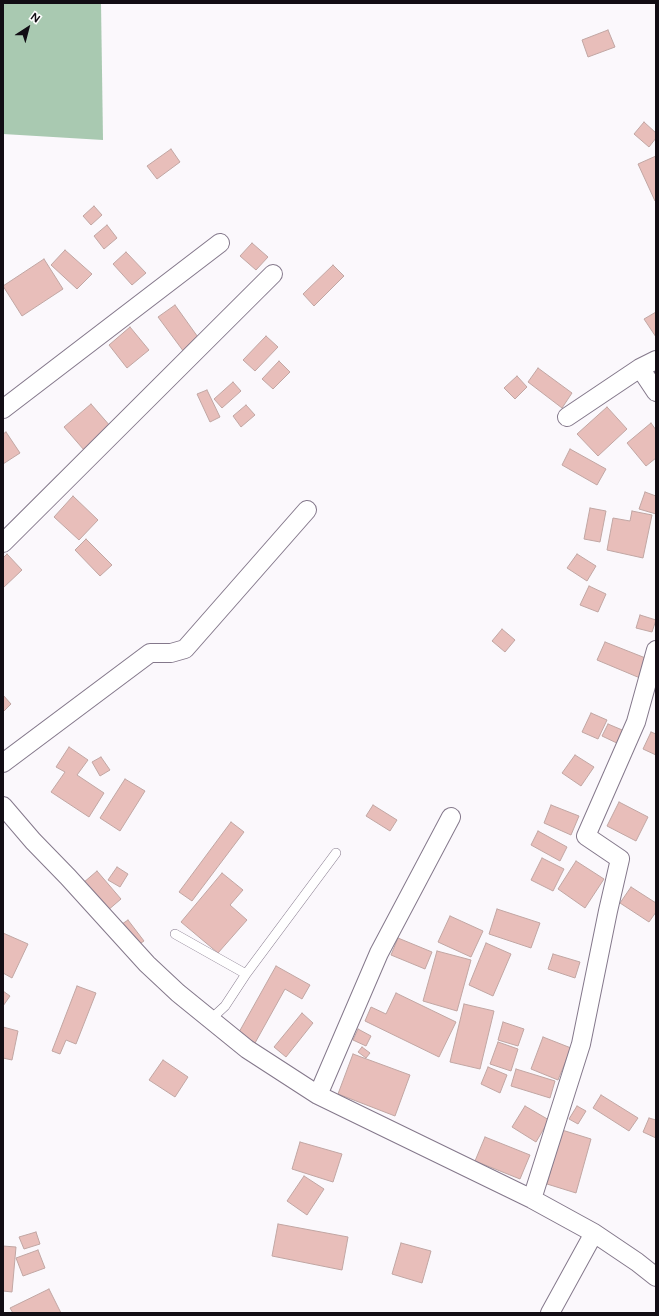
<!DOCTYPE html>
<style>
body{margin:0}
#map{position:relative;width:659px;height:1316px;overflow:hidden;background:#fbf8fc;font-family:Figtree,sans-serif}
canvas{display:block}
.frame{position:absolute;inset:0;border:4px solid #120d14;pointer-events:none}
.north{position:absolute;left:8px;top:8px;width:40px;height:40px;-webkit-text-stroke:3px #fff;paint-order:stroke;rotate:36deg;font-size:11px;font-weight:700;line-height:16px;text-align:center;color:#120d14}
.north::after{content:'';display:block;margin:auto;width:14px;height:18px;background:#120d14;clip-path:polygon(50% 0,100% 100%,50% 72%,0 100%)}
</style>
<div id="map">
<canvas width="659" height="1316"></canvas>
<div class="frame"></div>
<div class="north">N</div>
</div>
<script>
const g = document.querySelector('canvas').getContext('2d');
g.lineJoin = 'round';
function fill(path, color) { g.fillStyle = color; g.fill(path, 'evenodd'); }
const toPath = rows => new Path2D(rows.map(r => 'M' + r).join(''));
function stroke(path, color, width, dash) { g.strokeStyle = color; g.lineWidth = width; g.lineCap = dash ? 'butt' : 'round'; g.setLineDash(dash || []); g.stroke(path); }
fill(toPath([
 [3,3,101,3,103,140,3,134]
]), '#a9c9b1');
const building = toPath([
 [608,30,615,47,588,57,582,40,608,30],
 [644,122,656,133,656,138,649,147,634,134,644,122],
 [171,149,180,162,157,179,147,166,171,149],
 [656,156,656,201,655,201,638,164,656,156],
 [94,206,102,215,91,225,83,216,94,206],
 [107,225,117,238,104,249,94,236,107,225],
 [252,243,268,257,256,270,240,256,252,243],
 [65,250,92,274,77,289,51,265,65,250],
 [126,252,146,273,132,285,113,264,126,252],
 [44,259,63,289,22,316,3,286,44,259],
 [333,265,344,276,314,306,303,294,333,265],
 [175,305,200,340,184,352,158,317,175,305],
 [656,312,656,337,644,319,656,312],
 [130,327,149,350,127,368,109,345,130,327],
 [266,336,278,347,255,371,243,360,266,336],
 [279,361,290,372,273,389,262,379,279,361],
 [538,368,572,393,562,408,528,382,538,368],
 [517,376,527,387,515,399,504,388,517,376],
 [233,382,241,391,222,408,214,399,233,382],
 [207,390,220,417,210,422,197,394,207,390],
 [91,404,111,427,84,450,64,427,91,404],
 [246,405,255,415,241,427,233,416,246,405],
 [607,407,627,429,598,456,577,434,607,407],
 [651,423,656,430,656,458,646,466,627,443,651,423],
 [6,432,20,453,3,464,3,434,6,432],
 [570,449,606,469,597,485,562,465,570,449],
 [645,492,656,496,656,514,639,509,645,492],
 [73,496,98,520,79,540,54,517,73,496],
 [590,508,606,511,600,542,584,539,590,508],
 [632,511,652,515,643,558,607,550,613,518,630,521,632,511],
 [86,539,112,565,100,576,75,550,86,539],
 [7,554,22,570,3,588,3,558,7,554],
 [577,554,596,566,587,581,567,568,577,554],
 [589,586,606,594,598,612,580,605,589,586],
 [640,615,656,620,652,632,636,628,640,615],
 [502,629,515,640,505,652,492,641,502,629],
 [605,642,648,659,640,678,597,660,605,642],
 [3,695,11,704,3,712,3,695],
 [591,713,607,720,598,739,582,732,591,713],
 [608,724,627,732,621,745,602,736,608,724],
 [651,732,656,734,656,755,643,749,651,732],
 [69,747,88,760,77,775,104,793,89,817,51,792,65,772,56,767,69,747],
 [575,755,594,767,581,786,562,773,575,755],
 [101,757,110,770,100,776,92,762,101,757],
 [125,779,145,791,120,831,100,818,125,779],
 [619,802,648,817,636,841,607,826,619,802],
 [373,805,397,820,390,831,366,816,373,805],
 [551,805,579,816,571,835,544,823,551,805],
 [231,822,244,832,192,901,179,892,231,822],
 [538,831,567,847,560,861,531,845,538,831],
 [542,858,564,869,553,891,531,880,542,858],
 [576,861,604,879,585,908,558,889,576,861],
 [117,867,128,874,120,887,108,880,117,867],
 [97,871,121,899,107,911,83,883,97,871],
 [222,873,243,890,230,905,247,920,218,953,181,922,222,873],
 [631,887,656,903,656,912,649,922,620,903,631,887],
 [497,909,540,923,531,948,489,934,497,909],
 [450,916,483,931,471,957,438,942,450,916],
 [128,920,144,941,135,947,119,926,128,920],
 [3,933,28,944,12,978,3,973,3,933],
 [398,938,432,952,425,969,391,955,398,938],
 [486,943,511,954,493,996,469,985,486,943],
 [437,951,471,960,457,1011,423,1001,437,951],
 [553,954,580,962,575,978,548,969,553,954],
 [276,966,310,985,302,999,285,989,255,1043,238,1034,276,966],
 [77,986,96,993,76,1044,66,1040,60,1054,52,1051,77,986],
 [3,991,10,996,3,1006,3,991],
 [396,993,456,1022,439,1057,365,1021,371,1007,386,1014,396,993],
 [464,1004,494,1011,480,1069,450,1062,464,1004],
 [302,1013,313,1023,286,1057,274,1047,302,1013],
 [503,1022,524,1029,518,1046,498,1040,503,1022],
 [3,1027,18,1031,12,1060,3,1058,3,1027],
 [358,1029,371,1036,366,1046,353,1040,358,1029],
 [543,1037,571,1048,558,1080,531,1069,543,1037],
 [498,1042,518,1049,511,1071,490,1064,498,1042],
 [362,1047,370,1053,366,1058,358,1052,362,1047],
 [353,1054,410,1075,395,1116,338,1094,353,1054],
 [163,1060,188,1077,175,1097,149,1080,163,1060],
 [488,1067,507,1075,500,1093,481,1084,488,1067],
 [516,1069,555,1081,550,1098,511,1086,516,1069],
 [601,1095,638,1118,629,1131,593,1108,601,1095],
 [525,1106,549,1120,536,1142,512,1127,525,1106],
 [577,1106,586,1111,578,1124,569,1119,577,1106],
 [649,1118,656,1120,656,1138,643,1132,649,1118],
 [562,1130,591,1139,576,1193,547,1184,562,1130],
 [485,1137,530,1155,520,1179,475,1161,485,1137],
 [300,1142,342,1154,333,1182,292,1169,300,1142],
 [304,1176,324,1189,307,1215,287,1201,304,1176],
 [278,1224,348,1237,342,1270,272,1256,278,1224],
 [36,1232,40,1244,24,1249,19,1237,36,1232],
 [401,1243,431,1251,422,1283,392,1274,401,1243],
 [3,1246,16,1247,12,1292,3,1291,3,1246],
 [38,1250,45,1268,23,1276,16,1258,38,1250],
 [49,1289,61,1313,13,1313,10,1308,49,1289]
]);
fill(building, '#e8beba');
stroke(building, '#c1a6a3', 1);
const lane = toPath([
 [175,934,246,974],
 [211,1019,225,1006,246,974,336,853]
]);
const street = toPath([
 [640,368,656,392],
 [3,409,220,243],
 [567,417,640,368,656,360],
 [3,543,273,274],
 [3,763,150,653,171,653,185,649,307,510],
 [3,806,33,841,68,877,147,964,178,993,247,1049,318,1095,532,1199,594,1233,637,1262,656,1277],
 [318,1095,379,953,451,817],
 [532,1199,581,1044,608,911,620,859,586,836,636,722,656,650],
 [550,1313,594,1233]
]);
stroke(lane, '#84788b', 10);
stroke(street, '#84788b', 20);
stroke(lane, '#fff', 9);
stroke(street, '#fff', 18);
</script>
